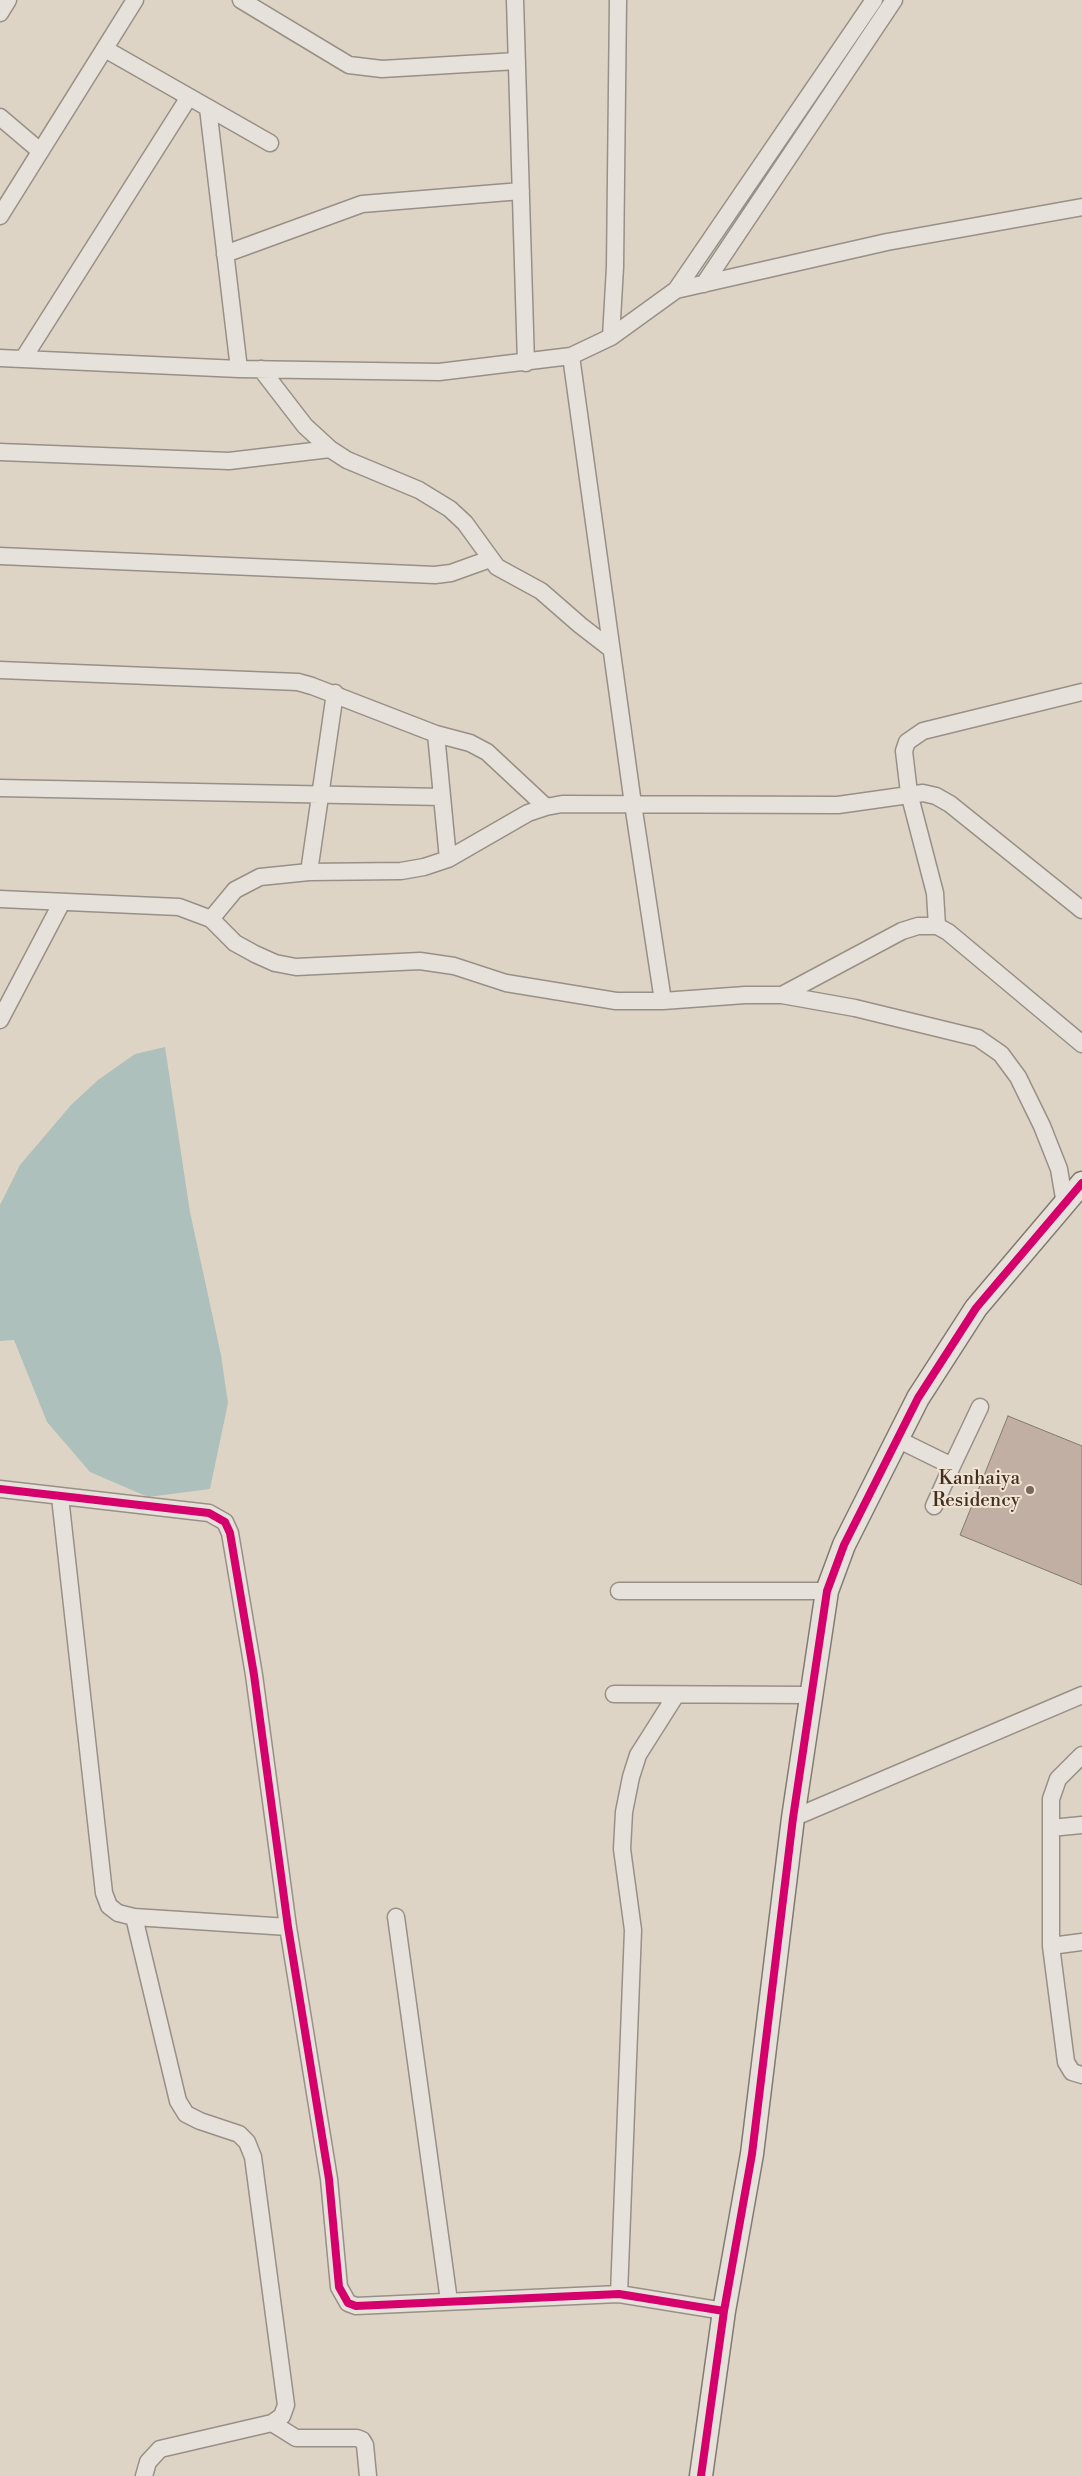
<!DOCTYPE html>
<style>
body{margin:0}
canvas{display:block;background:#ded4c6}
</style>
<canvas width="1082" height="2476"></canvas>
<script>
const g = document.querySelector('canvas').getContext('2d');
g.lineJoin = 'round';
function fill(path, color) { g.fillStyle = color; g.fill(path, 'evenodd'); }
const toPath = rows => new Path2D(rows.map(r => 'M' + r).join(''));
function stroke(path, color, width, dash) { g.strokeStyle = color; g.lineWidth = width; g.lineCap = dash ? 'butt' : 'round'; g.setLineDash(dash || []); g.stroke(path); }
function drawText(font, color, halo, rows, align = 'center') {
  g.font = font + ' "Libre Bodoni",serif'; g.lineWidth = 4; g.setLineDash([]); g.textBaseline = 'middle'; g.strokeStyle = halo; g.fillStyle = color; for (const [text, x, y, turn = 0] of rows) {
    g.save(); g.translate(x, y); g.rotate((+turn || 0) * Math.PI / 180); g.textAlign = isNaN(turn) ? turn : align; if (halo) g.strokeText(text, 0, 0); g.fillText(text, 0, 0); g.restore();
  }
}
fill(toPath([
 [165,1047,190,1212,221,1355,228,1403,210,1489,148,1497,90,1472,47,1422,14,1340,0,1341,0,1205,20,1165,71,1105,98,1080,135,1054]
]), '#adc0bb');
const building = toPath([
 [1008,1416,1082,1446,1082,1585,960,1535,1008,1416]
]);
fill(building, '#c1afa4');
stroke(building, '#827a71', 1);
const street = toPath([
 [241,0,349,65,382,69,517,61],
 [515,0,526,363],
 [0,13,8,0],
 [105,49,270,143],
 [208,108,239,369],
 [0,117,40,151],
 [0,216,135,0],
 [225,254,362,204,521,191],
 [704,284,894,0],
 [676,290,887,242,1082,207],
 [611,337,615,267,618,0],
 [571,356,633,804,663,1001],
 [0,358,239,369,439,372,571,356,611,337,676,290,874,0],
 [23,359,189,97],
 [261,369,305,426,330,449,347,460,419,490,450,509,465,523,497,567,541,591,580,625,611,649],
 [0,452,229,461,330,449],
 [0,556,435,575,451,573,490,559],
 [0,670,298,682,312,686,436,734,470,743,487,752,546,807],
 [436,734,448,859],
 [0,788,442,797],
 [309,872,335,693],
 [0,899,179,907,211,919,235,943,255,954,275,963,296,967,420,961,454,966,506,983,616,1001,663,1001,745,995,782,995,855,1008,978,1038,1001,1054,1018,1077,1042,1126,1059,1169,1065,1204],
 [211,919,235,890,260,877,309,872,401,871,424,867,448,859,528,813,546,807,562,804,838,805,923,793,936,796,950,804,1082,910],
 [937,926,935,893,909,793,904,751,907,742,923,731,1082,692],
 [782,995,902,931,918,926,937,926,948,932,1082,1044],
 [0,1020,62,902],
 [897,1439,952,1466,980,1407],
 [0,1489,209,1513,225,1522,230,1533,254,1675,288,1927,329,2179,339,2287,348,2303,356,2306,619,2294,724,2311],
 [60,1497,104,1893,109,1906,118,1913,134,1917,288,1927],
 [934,1506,952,1466],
 [619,1591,827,1591],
 [614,1694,812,1695],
 [1082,1755,1058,1779,1051,1799,1051,1946,1066,2062,1072,2072,1082,2075],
 [793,1818,1082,1695],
 [1051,1828,1082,1825],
 [134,1917,178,2101,186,2114,200,2121,239,2134,247,2142,253,2157,286,2405,282,2416,272,2423,160,2449,148,2462,144,2476],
 [396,1917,449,2301],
 [1051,1946,1082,1942],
 [619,2294,633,1930,622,1849,624,1812,631,1777,638,1755,676,1695],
 [272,2423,296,2438,357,2438,362,2440,365,2445,368,2476]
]);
const secondary = toPath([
 [701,2476,724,2311,752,2154,793,1818,827,1591,844,1545,918,1398,976,1308,1082,1183]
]);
stroke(street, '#989087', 19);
stroke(secondary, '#827a71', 25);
stroke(street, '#e6e1da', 16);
stroke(secondary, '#e6e1da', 22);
stroke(toPath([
 [0,1489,209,1513,225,1522,230,1533,254,1675,288,1927,329,2179,339,2287,348,2303,356,2306,619,2294,724,2311],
 [701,2476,724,2311,752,2154,793,1818,827,1591,844,1545,918,1398,976,1308,1082,1183]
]), '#d6006c', 8);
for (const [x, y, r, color] of [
 [1030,1490,5,"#77685b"]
]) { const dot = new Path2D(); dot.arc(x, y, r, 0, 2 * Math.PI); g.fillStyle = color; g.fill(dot); stroke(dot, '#f1e4d3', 2); }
drawText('19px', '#3f2e22', '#f1e4d3', [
 ["Kanhaiya",1020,1479],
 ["Residency",1020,1501]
], 'right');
</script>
